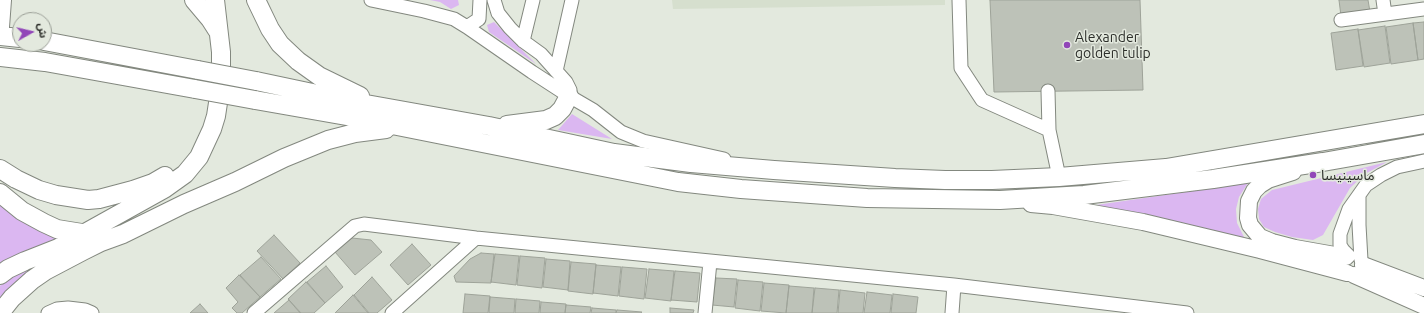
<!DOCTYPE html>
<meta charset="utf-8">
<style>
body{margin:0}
#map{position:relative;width:1424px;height:313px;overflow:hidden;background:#e3e9de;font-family:Ubuntu,"Noto Sans Arabic",sans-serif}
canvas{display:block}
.north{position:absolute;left:12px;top:12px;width:40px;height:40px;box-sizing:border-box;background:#e3e9de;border:1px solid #9a9e96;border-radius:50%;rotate:82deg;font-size:11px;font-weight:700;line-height:16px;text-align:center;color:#2c2e2a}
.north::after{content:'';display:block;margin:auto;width:14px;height:18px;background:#9146b8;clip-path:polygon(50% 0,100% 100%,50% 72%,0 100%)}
</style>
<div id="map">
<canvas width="1424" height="313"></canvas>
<div class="north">ش</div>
</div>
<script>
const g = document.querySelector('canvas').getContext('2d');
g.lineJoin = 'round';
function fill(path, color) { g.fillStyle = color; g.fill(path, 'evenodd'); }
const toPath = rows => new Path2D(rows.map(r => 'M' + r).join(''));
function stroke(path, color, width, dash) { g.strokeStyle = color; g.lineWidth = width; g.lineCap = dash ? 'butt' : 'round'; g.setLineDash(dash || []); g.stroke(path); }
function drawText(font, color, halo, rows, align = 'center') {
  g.font = font + ' Ubuntu,"Noto Sans Arabic",sans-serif'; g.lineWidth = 3; g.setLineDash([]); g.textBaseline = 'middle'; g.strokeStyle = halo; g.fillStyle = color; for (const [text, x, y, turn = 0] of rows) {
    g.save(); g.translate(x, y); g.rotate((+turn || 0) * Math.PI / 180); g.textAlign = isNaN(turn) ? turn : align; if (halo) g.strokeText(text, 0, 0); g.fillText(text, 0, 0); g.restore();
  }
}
fill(toPath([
 [672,0,945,0,945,5,673,9]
]), '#d6dfce');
fill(toPath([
 [430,0,458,0,459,5,451,9,440,2],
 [494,22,536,64,489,32,487,25],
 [572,114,612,139,558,130],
 [1387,162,1365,174,1350,188,1323,235,1313,240,1292,237,1275,232,1264,227,1259,219,1258,209,1261,199,1272,190],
 [1248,183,1239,197,1236,209,1237,223,1245,239,1096,205],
 [0,200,42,231,58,239,0,264],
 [54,258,0,300,0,286,4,282,24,271]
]), '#dbb7f1');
const building = toPath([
 [990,0,1140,0,1143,90,994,92,990,0],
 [1339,0,1368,0,1370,12,1341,16,1339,0],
 [1424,22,1424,59,1418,60,1413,23,1424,22],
 [1413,23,1418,60,1391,64,1386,27,1413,23],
 [1385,26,1390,63,1364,67,1358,30,1385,26],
 [1358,29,1363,66,1336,70,1331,33,1358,29],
 [274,235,300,263,283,279,257,251,274,235],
 [352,238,371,240,382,252,355,275,335,252,352,238],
 [412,244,431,265,408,285,390,265,412,244],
 [481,253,494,254,491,283,456,282,454,276,470,259,481,253],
 [495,254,519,256,516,285,491,282,495,254],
 [520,256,545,258,542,288,517,285,520,256],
 [261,257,281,279,260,297,240,275,261,257],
 [546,259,570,261,568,290,543,287,546,259],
 [571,262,596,264,593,294,568,291,571,262],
 [596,265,621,267,618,296,593,293,596,265],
 [326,266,343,287,325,303,307,282,326,266],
 [622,267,647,269,644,299,619,296,622,267],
 [649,269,674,271,671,301,645,298,649,269],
 [675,271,700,273,697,302,671,300,675,271],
 [239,275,260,297,242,313,237,313,232,308,238,302,226,288,239,275],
 [372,277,392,300,377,313,369,313,354,295,372,277],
 [716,278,737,279,734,307,712,305,716,278],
 [738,280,763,282,760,311,735,308,738,280],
 [306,282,325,303,314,313,301,313,288,299,306,282],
 [764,283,789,285,786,313,761,311,764,283],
 [789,286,814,288,812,313,786,313,789,286],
 [815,288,839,290,837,313,812,313,815,288],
 [840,290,865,293,863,313,838,313,840,290],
 [867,292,892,295,890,313,864,313,867,292],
 [465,294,490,296,488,313,463,313,465,294],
 [893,294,918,297,916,313,891,313,893,294],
 [353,295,368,313,335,313,353,295],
 [490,297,515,299,514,313,489,313,490,297],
 [516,299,540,301,539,313,515,313,516,299],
 [289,300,300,313,274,313,289,300],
 [541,302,566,304,565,313,540,313,541,302],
 [200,304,208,313,190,313,200,304],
 [566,305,591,307,590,313,565,313,566,305],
 [592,308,616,310,616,313,591,313,592,308],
 [670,308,694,310,693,313,670,313,670,308],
 [617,310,642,312,641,313,616,313,617,310]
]);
fill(building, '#bdc2b8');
stroke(building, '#9ea399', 1);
const minor = toPath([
 [371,0,424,11,454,19,467,27],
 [480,0,479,19,467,27,532,72,569,96,593,110,621,132,643,141,724,159],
 [494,0,498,13,510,28,523,41,541,54,566,82,570,90,569,96],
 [959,0,961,68,982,100,1049,130],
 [1383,0,1385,14],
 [1341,20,1424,9],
 [523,41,533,0],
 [556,71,572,0],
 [1048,91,1049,130,1059,177],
 [1359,196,1359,225,1361,260],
 [1349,256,1343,250,1340,245,1340,234,1349,209,1366,185,1381,175,1397,167,1424,161],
 [48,313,57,309,68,308,85,310,92,313],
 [254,313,355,226,364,224,476,238,954,285,1187,313],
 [392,313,476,238],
 [705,313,710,262],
 [952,313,954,285]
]);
const major = toPath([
 [1293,172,1268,180,1260,185,1254,191,1249,201,1248,218,1250,225,1260,237,1272,242,1295,248,1346,257],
 [1031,204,1053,206,1143,222,1260,250,1347,273],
 [1363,265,1424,288],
 [1354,275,1424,306]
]);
const highway = toPath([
 [194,0,210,19,217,30],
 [256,0,270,29,280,44,298,61,319,76,360,96],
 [0,27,2,0],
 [0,36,20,38],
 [44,41,198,70],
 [0,57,45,62,195,89],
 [256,81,355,102,489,126,614,153,691,163,774,170,895,178,945,180,992,180,1059,177,1166,168,1424,124],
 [255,100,352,117,678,182,741,189,867,198,1000,200,1084,195,1213,179,1323,162,1424,144],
 [507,125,546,120,555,116,562,109,569,96],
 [0,169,16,179,39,190,56,195,88,200,99,199,133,190,153,183,165,176],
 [0,193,22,211,44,223,57,229,88,234],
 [0,275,8,269,25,261,58,248,164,189,185,174,199,157,212,129,216,116,221,83,221,52,215,0],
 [0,313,12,298,32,280,45,271,83,251,101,242,123,234,184,204,235,182,284,158,328,140,355,133,386,129]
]);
stroke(minor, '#83887f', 15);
stroke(major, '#83887f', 18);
stroke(highway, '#83887f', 20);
stroke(minor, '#fff', 13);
stroke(major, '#fff', 16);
stroke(highway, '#fff', 18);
const highwayBridge = toPath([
 [198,70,256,81],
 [195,89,255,100]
]);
stroke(highwayBridge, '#83887f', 20, []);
stroke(highwayBridge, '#fff', 18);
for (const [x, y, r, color] of [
 [1067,45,4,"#9146b8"],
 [1313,175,4,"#9146b8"]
]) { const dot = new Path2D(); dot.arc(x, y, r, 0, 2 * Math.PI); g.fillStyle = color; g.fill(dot); stroke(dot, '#e3e9de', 1.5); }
drawText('14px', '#2c2e2a', '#e3e9de', [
 ["Alexander",1075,37],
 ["golden tulip",1075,53],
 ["ماسينيسا",1321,175]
], 'left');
</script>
